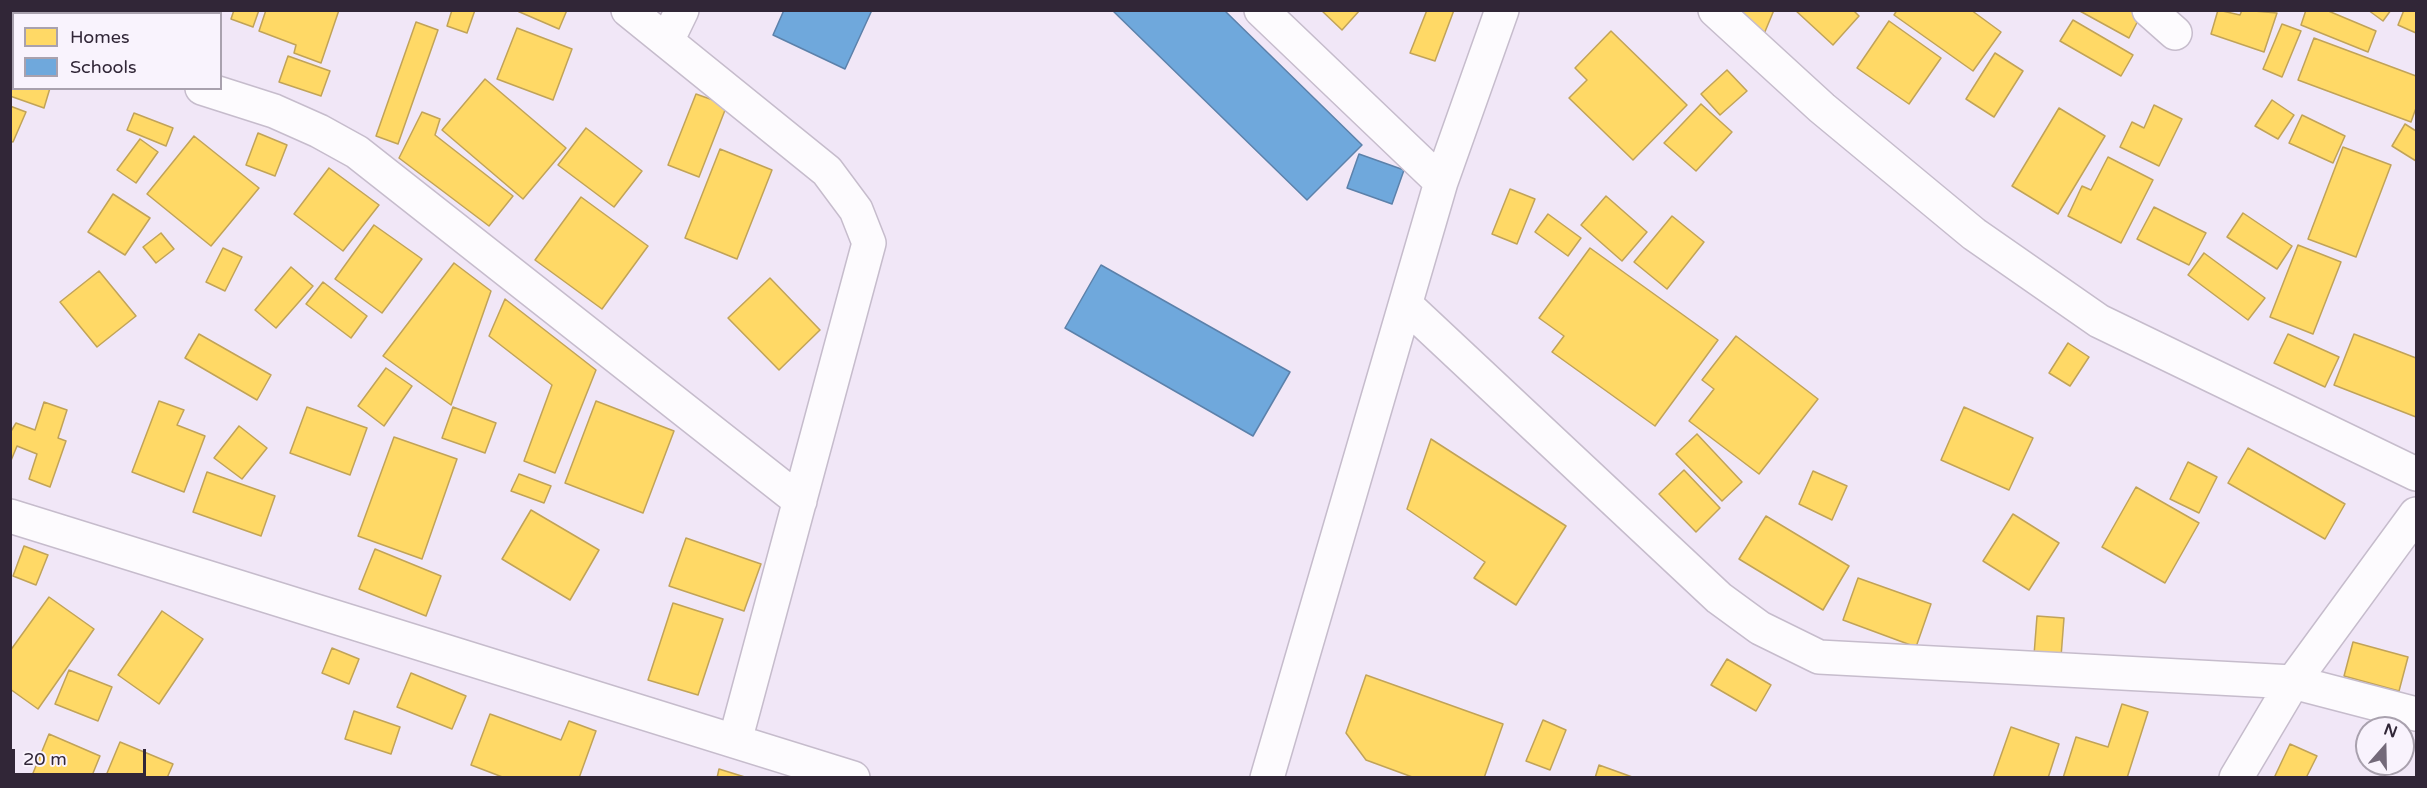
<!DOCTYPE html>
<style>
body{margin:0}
#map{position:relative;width:2427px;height:788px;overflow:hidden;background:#f1e7f7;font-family:"Varela Round",sans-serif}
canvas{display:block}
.frame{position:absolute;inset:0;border:12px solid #312637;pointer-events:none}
.legend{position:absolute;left:12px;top:12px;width:210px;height:78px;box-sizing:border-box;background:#f9f3fd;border:2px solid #a9a1ae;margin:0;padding:8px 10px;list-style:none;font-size:18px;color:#312637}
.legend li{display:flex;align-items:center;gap:12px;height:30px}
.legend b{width:30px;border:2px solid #a9a1ae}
.north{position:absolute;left:2355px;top:716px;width:60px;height:60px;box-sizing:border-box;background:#f9f3fd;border:2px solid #a9a1ae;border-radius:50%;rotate:20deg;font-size:16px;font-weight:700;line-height:24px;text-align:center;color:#312637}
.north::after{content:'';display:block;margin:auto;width:21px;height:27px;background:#746a7a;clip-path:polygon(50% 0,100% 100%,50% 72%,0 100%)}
.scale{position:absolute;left:12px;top:749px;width:134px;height:27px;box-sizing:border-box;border:3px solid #312637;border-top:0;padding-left:8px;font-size:18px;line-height:21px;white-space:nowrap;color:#312637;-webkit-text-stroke:4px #f9f3fd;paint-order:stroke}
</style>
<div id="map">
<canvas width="2427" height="788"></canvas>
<div class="frame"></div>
<ul class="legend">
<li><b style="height:16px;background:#ffd966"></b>Homes</li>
<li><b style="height:16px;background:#6fa8dc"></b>Schools</li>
</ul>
<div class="north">N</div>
<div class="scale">20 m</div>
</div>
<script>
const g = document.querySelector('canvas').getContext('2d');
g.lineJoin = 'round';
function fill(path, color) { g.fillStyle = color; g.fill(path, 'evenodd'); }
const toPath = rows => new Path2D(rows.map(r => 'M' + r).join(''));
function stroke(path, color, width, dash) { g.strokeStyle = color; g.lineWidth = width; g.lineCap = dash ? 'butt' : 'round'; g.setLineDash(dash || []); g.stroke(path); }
const homes = toPath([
 [114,10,137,10,146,14,113,14,114,10],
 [173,10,202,10,201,14,173,10],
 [234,10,259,10,253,27,231,19,234,10],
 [266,10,339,10,321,63,294,53,296,45,259,31,266,10],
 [452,10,475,10,467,33,447,26,452,10],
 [515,10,567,10,559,29,515,10],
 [1321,10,1360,10,1342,30,1321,10],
 [1427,10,1454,10,1435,61,1410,53,1427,10],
 [1736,10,1774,10,1764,34,1736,10],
 [1795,10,1853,10,1859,16,1833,45,1795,10],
 [1897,10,1971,10,2001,32,1973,71,1894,15,1897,10],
 [2078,10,2137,10,2142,13,2129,38,2078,10],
 [2218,10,2240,15,2242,10,2277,13,2264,52,2211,34,2218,10],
 [2306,10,2326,10,2376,31,2368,52,2301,25,2306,10],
 [2368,10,2391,10,2383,21,2368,10],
 [2404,10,2416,10,2416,33,2398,25,2404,10],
 [2073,20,2133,55,2121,76,2060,41,2073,20],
 [1889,21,1941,58,1909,104,1857,68,1889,21],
 [416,22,438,30,398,144,376,136,416,22],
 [2282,24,2301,31,2282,77,2263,69,2282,24],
 [517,28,572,49,553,100,497,79,517,28],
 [1611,31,1687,105,1633,160,1569,98,1587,80,1575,68,1611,31],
 [2314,38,2416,76,2416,108,2411,122,2298,80,2314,38],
 [1995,53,2023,71,1994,117,1966,99,1995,53],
 [288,56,330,71,321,96,279,82,288,56],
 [10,64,14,65,14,88,50,88,44,108,10,96,10,64],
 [1727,70,1747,91,1720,115,1701,94,1727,70],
 [485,79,566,148,523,199,442,130,485,79],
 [696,94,727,105,699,177,668,165,696,94],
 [2272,100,2294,115,2278,139,2255,126,2272,100],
 [1701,104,1732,132,1696,171,1664,143,1701,104],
 [2154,105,2182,119,2159,166,2120,147,2132,122,2144,128,2154,105],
 [10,106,26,112,13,142,10,141,10,106],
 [2059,108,2105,136,2058,214,2012,186,2059,108],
 [422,112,440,119,435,135,513,196,489,226,399,158,422,112],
 [134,113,173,128,166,146,127,130,134,113],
 [2302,115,2345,136,2333,163,2289,143,2302,115],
 [2405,124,2416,131,2416,161,2392,146,2405,124],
 [586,128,642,171,614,207,558,165,586,128],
 [258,133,287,145,275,176,246,165,258,133],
 [194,136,259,188,211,246,147,194,194,136],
 [140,139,158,152,136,183,117,170,140,139],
 [2343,147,2391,165,2356,257,2308,239,2343,147],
 [720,149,772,170,737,259,685,238,720,149],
 [2108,157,2153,180,2121,243,2068,216,2082,186,2091,190,2108,157],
 [329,168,379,205,343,251,294,214,329,168],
 [1510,189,1535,199,1517,244,1492,234,1510,189],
 [113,194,150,218,125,255,88,232,113,194],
 [1606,196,1647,232,1622,261,1581,225,1606,196],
 [581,197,648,246,602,309,535,260,581,197],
 [2154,207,2206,233,2189,265,2137,239,2154,207],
 [2243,213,2292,246,2277,269,2227,237,2243,213],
 [1548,214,1581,238,1568,256,1535,232,1548,214],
 [1672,216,1704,242,1667,289,1634,262,1672,216],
 [374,225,422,259,382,313,335,279,374,225],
 [161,233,174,249,156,263,143,247,161,233],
 [2298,245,2341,262,2313,334,2270,317,2298,245],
 [223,248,242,257,225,291,206,282,223,248],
 [1590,248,1718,340,1655,426,1552,352,1564,336,1539,318,1590,248],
 [2204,253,2265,298,2248,320,2188,275,2204,253],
 [454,263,491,291,451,405,383,356,454,263],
 [291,267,313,286,276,328,255,310,291,267],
 [99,271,136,316,97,347,60,302,99,271],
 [770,278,820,330,779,370,728,318,770,278],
 [323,282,367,316,351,338,306,304,323,282],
 [505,299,596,370,555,473,524,461,552,385,489,336,505,299],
 [199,334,271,375,257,400,185,358,199,334],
 [2288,334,2339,357,2325,387,2274,363,2288,334],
 [2354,334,2416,358,2416,417,2334,385,2354,334],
 [1736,336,1818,399,1759,474,1689,421,1714,389,1702,380,1736,336],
 [2068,343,2089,357,2070,386,2049,373,2068,343],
 [386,368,412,386,384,426,358,406,386,368],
 [159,401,184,410,177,425,205,436,184,492,132,472,159,401],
 [596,401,674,431,643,513,565,483,596,401],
 [44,402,67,410,58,438,66,441,50,487,29,479,37,454,17,446,10,463,10,433,16,423,35,430,44,402],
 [307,407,367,428,350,475,290,453,307,407],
 [453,407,496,423,485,453,442,438,453,407],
 [1964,407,2033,438,2009,490,1941,460,1964,407],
 [239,426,267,448,242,479,214,458,239,426],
 [1697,434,1742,482,1722,501,1676,454,1697,434],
 [394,437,457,459,422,559,358,536,394,437],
 [1431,439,1566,526,1516,605,1474,578,1485,562,1407,509,1431,439],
 [2248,448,2345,504,2325,539,2228,483,2248,448],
 [2188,462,2217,477,2199,513,2170,499,2188,462],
 [1684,470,1720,508,1696,532,1659,494,1684,470],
 [1813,471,1847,486,1832,520,1799,504,1813,471],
 [207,472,275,496,261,536,193,512,207,472],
 [519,474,551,486,544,503,511,491,519,474],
 [2136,487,2199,523,2165,583,2102,547,2136,487],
 [531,510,599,550,570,600,502,559,531,510],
 [2013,514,2059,543,2029,590,1983,561,2013,514],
 [1766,516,1849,566,1823,610,1739,559,1766,516],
 [686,538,761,564,744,611,669,586,686,538],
 [24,546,48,555,36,585,13,576,24,546],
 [375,549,441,576,426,616,359,589,375,549],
 [1858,578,1931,604,1916,647,1843,620,1858,578],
 [49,597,94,629,38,709,10,689,10,651,49,597],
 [673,603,723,619,698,695,648,680,673,603],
 [162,611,203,639,159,704,118,675,162,611],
 [2037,616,2064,618,2061,657,2034,655,2037,616],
 [2353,642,2408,657,2399,691,2344,676,2353,642],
 [332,648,359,659,349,684,322,673,332,648],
 [1727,659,1771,685,1756,711,1711,685,1727,659],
 [69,670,112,687,98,721,55,704,69,670],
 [411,673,466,696,452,729,397,707,411,673],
 [1366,675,1503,724,1484,778,1415,778,1366,760,1346,733,1366,675],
 [2122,704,2148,712,2127,778,2063,778,2076,737,2108,747,2122,704],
 [354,711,400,727,391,754,345,739,354,711],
 [490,714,561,740,569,721,596,731,579,778,505,778,471,765,490,714],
 [1543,720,1566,730,1550,770,1526,761,1543,720],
 [2011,727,2059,744,2048,778,1993,778,2011,727],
 [49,734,100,756,91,778,31,778,49,734],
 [120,742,173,764,167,778,105,778,120,742],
 [2290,744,2317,756,2306,778,2274,778,2290,744],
 [1599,765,1635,778,1595,778,1599,765],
 [719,769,748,778,717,778,719,769]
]);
fill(homes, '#ffd966');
stroke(homes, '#c1a358', 1.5);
const schools = toPath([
 [784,10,872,10,845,69,773,35,784,10],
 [1112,10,1224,10,1362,145,1307,200,1112,10],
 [1359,154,1404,170,1392,204,1347,188,1359,154],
 [1101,265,1290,372,1253,436,1065,328,1101,265]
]);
fill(schools, '#6fa8dc');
stroke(schools, '#5c81aa', 1.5);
const street = toPath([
 [628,10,827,171,856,210,869,243,735,741],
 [1261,10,1441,182],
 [1715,10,1822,108,1974,234,2099,321,2416,474],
 [2149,10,2175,33],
 [10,28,14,29],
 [667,41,682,10],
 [202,88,274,111,319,131,357,152,800,501],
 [1406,305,1719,598,1760,628,1819,657,2293,682,2416,714],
 [10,516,853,778],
 [1267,778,1441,182,1502,10],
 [2236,778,2293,682,2416,514]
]);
stroke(street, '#c6bccc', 36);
stroke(street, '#fdfbfe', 33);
</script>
